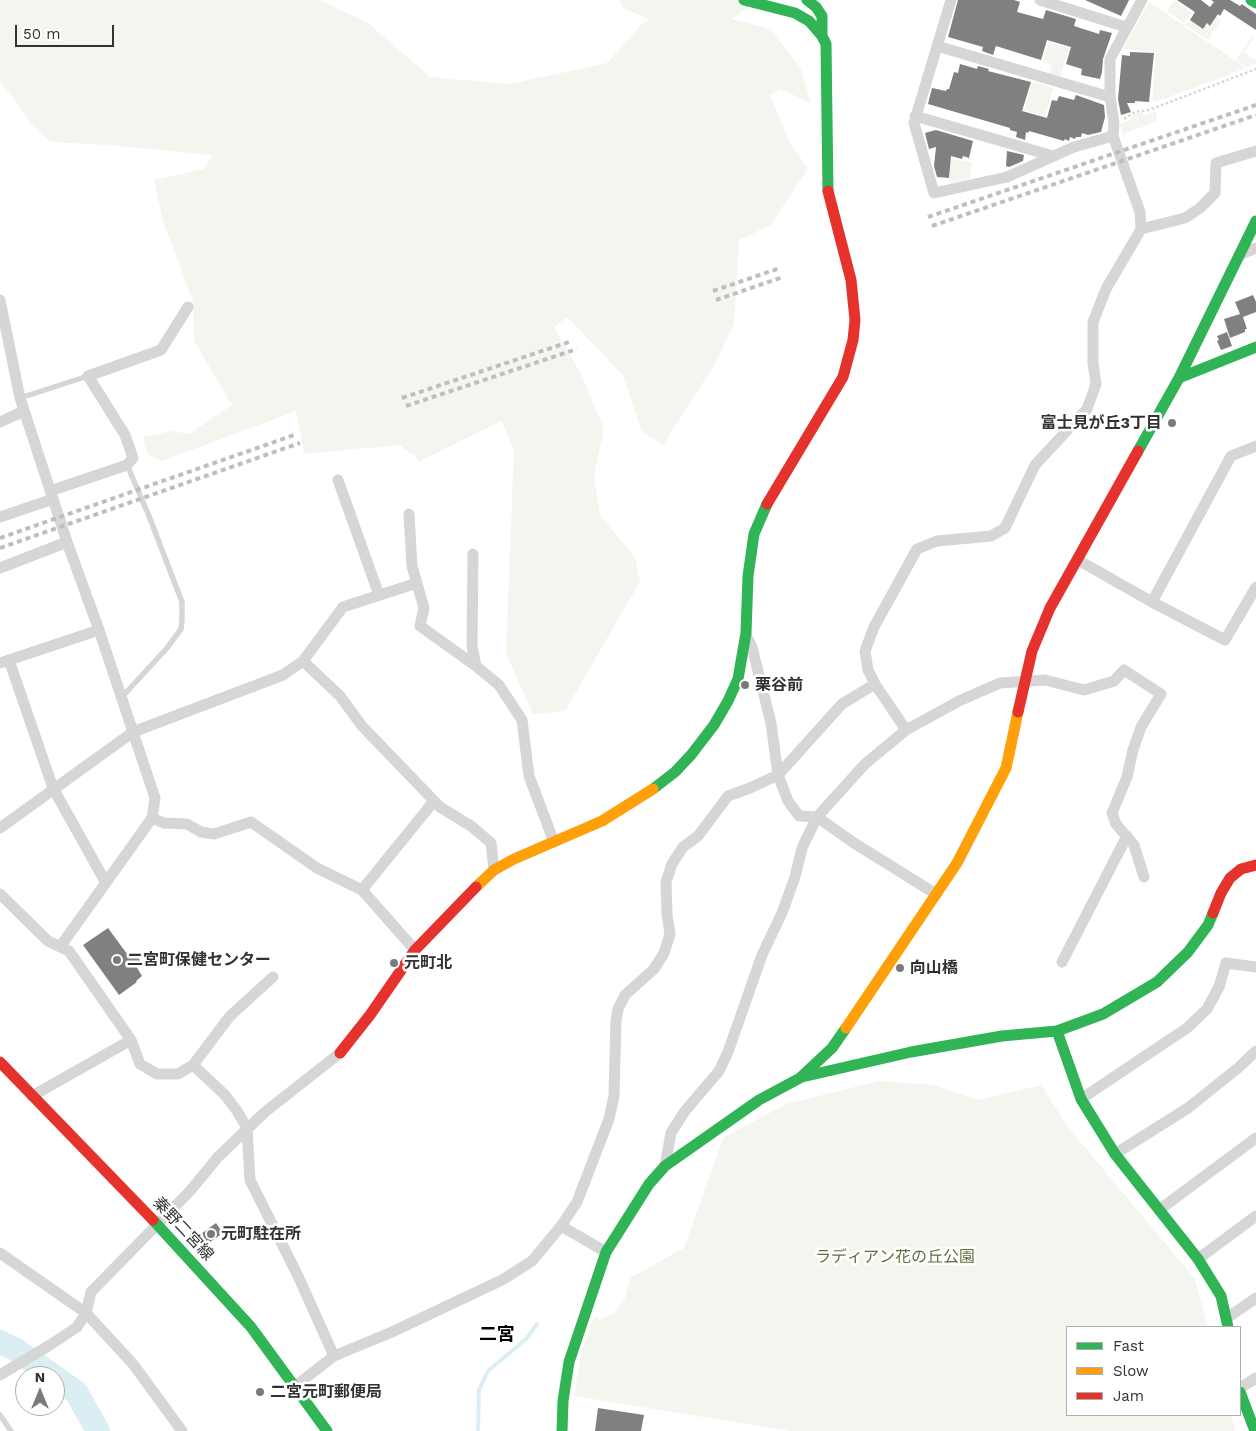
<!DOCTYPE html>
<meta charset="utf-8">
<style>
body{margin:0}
#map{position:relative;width:1256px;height:1431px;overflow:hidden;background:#fff;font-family:"Work Sans",sans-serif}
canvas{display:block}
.legend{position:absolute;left:1066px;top:1326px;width:175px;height:90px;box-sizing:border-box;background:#fff;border:1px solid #adadad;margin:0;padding:6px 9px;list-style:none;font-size:15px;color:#323232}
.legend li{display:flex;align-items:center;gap:10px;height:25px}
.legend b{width:25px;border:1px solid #adadad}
.north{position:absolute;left:15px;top:1366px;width:50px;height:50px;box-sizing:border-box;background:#fff;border:1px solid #adadad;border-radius:50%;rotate:0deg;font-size:14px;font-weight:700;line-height:20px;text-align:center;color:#323232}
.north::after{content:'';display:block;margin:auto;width:18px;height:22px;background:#7a7a7a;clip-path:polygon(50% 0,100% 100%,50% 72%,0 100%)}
.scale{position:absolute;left:15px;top:25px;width:99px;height:22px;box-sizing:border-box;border:2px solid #323232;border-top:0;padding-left:6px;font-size:15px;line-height:18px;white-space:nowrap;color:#323232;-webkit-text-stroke:4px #fff;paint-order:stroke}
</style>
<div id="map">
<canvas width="1256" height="1431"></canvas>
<ul class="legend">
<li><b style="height:6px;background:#30b455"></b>Fast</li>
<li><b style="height:6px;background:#ff9f0a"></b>Slow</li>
<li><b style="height:6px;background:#e5322d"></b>Jam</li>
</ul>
<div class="north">N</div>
<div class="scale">50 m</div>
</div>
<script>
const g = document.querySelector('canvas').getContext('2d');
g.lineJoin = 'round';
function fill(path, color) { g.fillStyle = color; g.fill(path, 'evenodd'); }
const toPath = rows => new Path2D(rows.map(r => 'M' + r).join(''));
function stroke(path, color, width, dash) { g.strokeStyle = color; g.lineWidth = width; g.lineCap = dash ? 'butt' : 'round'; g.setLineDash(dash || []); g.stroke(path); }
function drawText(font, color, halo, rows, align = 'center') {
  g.font = font + ' "Work Sans","Noto Sans JP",sans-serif'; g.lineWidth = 5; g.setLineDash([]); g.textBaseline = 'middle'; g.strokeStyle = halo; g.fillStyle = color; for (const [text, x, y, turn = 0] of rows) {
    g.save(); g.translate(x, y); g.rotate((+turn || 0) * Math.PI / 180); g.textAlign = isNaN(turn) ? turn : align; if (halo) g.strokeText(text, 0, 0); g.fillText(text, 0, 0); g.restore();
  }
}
fill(toPath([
 [0,0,320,0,368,23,430,77,510,84,607,63,642,24,649,19,623,8,619,0,758,0,732,19,770,29,800,67,811,103,780,89,770,95,791,145,808,168,771,225,739,240,734,324,715,364,663,445,642,432,623,375,567,317,554,327,582,376,604,429,594,475,600,515,635,557,640,582,565,711,533,714,506,654,514,449,501,421,420,461,400,445,304,454,296,411,162,461,147,454,143,437,172,431,189,434,232,405,194,341,193,301,163,221,154,180,204,169,213,155,106,145,51,142,30,123,10,93,0,83],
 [1174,0,1192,13,1184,23,1167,11],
 [1149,2,1246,68,1156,102,1152,100,1156,52,1123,49],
 [1217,17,1221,20,1208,40,1185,25,1189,20,1203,29,1207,24,1211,27],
 [1251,38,1253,39,1244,52,1256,60,1256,64,1247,67,1236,60],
 [1049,42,1069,48,1060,77,1049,74,1052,65,1043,62],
 [1032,82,1053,88,1045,116,1024,110],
 [1155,111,1157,115,1156,122,1123,134,1120,124,1130,120,1134,115,1142,112,1144,115],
 [951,159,972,162,970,179,949,183],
 [879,1081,933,1085,978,1100,1041,1085,1068,1127,1195,1279,1208,1327,1067,1327,1067,1415,1231,1415,1235,1431,789,1431,574,1396,582,1349,594,1317,603,1319,614,1312,625,1298,630,1278,684,1248,723,1138,786,1104]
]), '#f3f6ee');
stroke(toPath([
 [478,1431,479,1390,488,1371,526,1339,537,1324]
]), '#dbeef4', 4);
stroke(toPath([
 [0,1342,15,1349,76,1392,98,1431]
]), '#dbeef4', 24);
fill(toPath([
 [958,0,1014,0,1020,2,1017,12,1043,19,1046,10,1076,19,1074,26,1099,34,1100,30,1112,33,1103,59,1102,72,1100,79,1081,75,1082,69,1066,64,1071,47,1047,40,1041,60,996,46,993,55,982,51,983,47,948,37],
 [1085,0,1129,0,1121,16],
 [1177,0,1201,0,1210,7,1214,2,1211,0,1230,0,1240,6,1242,4,1256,14,1256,30,1224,9,1220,16,1218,14,1210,26,1207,23,1203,29,1190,20,1195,12],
 [1130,52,1154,53,1149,102,1135,101,1135,103,1127,103,1131,112,1121,115,1118,99,1122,55,1130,56],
 [960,64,977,69,978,66,989,69,988,71,1031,82,1022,111,1047,118,1052,100,1057,101,1059,96,1074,100,1076,95,1104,105,1105,117,1101,132,1088,135,1082,133,1081,137,1076,137,1075,139,1070,137,1069,141,1065,139,1064,141,1029,131,1028,133,1026,132,1025,140,1016,137,1017,132,1010,130,1010,128,928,104,932,88,946,91,947,89,949,89,954,72,958,73],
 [936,130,973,141,969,158,963,156,962,159,951,156,949,178,937,177,934,166,936,147,929,149,925,133],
 [1007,151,1024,155,1023,161,1009,167,1006,166],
 [1253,295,1256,302,1256,312,1243,317,1247,329,1245,329,1245,332,1230,338,1224,319,1240,314,1235,302],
 [1227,332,1232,346,1221,350,1217,341,1219,340,1217,336],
 [108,928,130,958,136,954,141,962,136,966,142,976,136,981,137,982,119,995,83,945],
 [216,1223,223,1233,207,1244,201,1234],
 [598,1408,644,1415,641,1431,595,1431]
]), '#808080');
stroke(toPath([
 [1124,119,1135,112,1149,110,1256,69]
]), '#d6d6d6', 2.5, [2.5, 2.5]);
stroke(toPath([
 [20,398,88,376],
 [122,697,167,648,181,629,182,620,182,602,149,516,127,465],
 [0,1415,11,1431]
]), '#d6d6d6', 5.5);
stroke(toPath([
 [951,0,914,123,934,193,1007,177,1074,147,1113,136,1114,123,1110,97,1110,59,1142,0],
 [1040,0,1126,27],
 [937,46,1110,97],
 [915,116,1053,156],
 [1113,136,1140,212,1141,229,1185,218,1200,208,1215,193,1216,163,1256,151],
 [1239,255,1256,248],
 [0,300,20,398,67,542,99,630,155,798,152,818,60,947],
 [0,422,24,411],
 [338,480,379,595],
 [50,491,127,465,133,458,125,435,88,376,161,350,188,307],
 [409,514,412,566,424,608,420,626,476,666,499,685,522,720,529,776,554,842],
 [0,517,53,499],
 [473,554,472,646,476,666],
 [1078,560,1152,602,1231,456,1256,446],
 [0,568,67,542],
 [1152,602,1225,640,1256,587],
 [746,635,752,647,771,723,778,775,788,801,799,816,817,817,854,843,936,894],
 [9,660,53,788,106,883],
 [303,661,343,607,417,583],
 [0,663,99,630],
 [906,730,875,684,868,670,865,651,874,627,917,549,937,541,991,536,1005,528,1035,465,1087,409,1096,384,1093,363,1093,322,1106,289,1141,229],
 [152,818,164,823,187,824,201,832,214,834,251,822,317,868,362,890,415,950],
 [0,828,133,732,283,675,303,661,340,696,362,726,440,807,471,826,491,843,494,870],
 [362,890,434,801],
 [0,894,48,941,69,951,131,1040,32,1096],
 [1062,962,1127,836],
 [131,1040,140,1064,157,1074,178,1074,193,1065,225,1095,237,1111,247,1128,250,1180,298,1276,334,1356],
 [193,1065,230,1016,273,977],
 [1081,1099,1187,1028,1207,1009,1219,987,1226,963,1256,967],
 [1115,1154,1188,1108,1238,1068,1256,1051],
 [665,1166,671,1133,685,1111,719,1071,728,1052,762,955,782,913,795,877,802,848,817,817,865,764,906,730,959,701,1000,683,1045,680,1084,690,1114,681,1124,670,1161,694,1141,727,1133,750,1127,777,1112,813,1116,824,1134,845,1144,877],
 [1159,1210,1256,1138],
 [561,1226,606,1252],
 [0,1253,86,1313,133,1364,182,1431],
 [1198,1259,1256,1216],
 [1227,1318,1256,1298],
 [0,1375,50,1345,77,1327,86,1313,91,1292,190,1191,218,1157,265,1112,340,1053],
 [294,1387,334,1356,392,1332,502,1280,532,1261,561,1226,577,1202,609,1119,614,1096,616,1021,618,1009,625,995,654,969,664,953,670,934,667,914,666,882,672,864,683,847,698,836,728,796,750,788,778,775,842,704,875,684],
 [1240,1388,1256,1378]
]), '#d6d6d6', 11);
stroke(toPath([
 [744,0,795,13,809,21,822,36,826,44,828,191],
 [807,0,816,7,822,16,822,36],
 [1251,0,1256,3],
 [1179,378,1256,347],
 [1138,451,1179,378,1256,221],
 [653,789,675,772,691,755,714,725,728,701,738,679,746,633,748,576,754,534,767,504],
 [1057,1031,1081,1099,1115,1154,1198,1259,1221,1296,1228,1327],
 [802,1077,911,1052,1002,1036,1057,1031,1103,1014,1157,982,1188,952,1208,925,1213,913],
 [153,1220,251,1327,327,1431],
 [1240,1392,1255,1431],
 [562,1431,563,1401,569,1362,606,1252,649,1184,665,1166,759,1100,800,1078,832,1048,846,1028]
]), '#30b455', 11);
stroke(toPath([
 [476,887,494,870,514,859,602,821,653,789],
 [846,1028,957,863,1006,768,1018,712]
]), '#ff9f0a', 11);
stroke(toPath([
 [767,504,843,377,853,340,855,320,851,280,828,191],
 [1018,712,1032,651,1050,608,1138,451],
 [1213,913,1221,893,1230,878,1241,869,1256,865],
 [340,1053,370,1015,415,950,476,887],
 [0,1062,153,1220]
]), '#e5322d', 11);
stroke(toPath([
 [928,217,1256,105],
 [932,226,1256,115],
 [713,291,780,268],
 [716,300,783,277],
 [402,398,572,341],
 [406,406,577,349],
 [0,538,297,434],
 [0,548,300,443]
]), '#bebebe', 4, [5, 4]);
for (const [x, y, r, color] of [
 [1172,423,5,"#7a7a7a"],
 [745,685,5,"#7a7a7a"],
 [117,960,5,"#7a7a7a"],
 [394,963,5,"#7a7a7a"],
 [900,968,5,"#7a7a7a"],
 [211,1234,5,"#7a7a7a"],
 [260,1392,5,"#7a7a7a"]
]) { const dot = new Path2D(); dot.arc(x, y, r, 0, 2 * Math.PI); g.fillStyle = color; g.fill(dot); stroke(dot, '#fff', 2); }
drawText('bold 16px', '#323232', '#fff', [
 ["富士見が丘3丁目",1162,423,"right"],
 ["栗谷前",755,685],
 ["二宮町保健センター",127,960],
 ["元町北",404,963],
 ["向山橋",910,968],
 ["元町駐在所",221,1234],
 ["二宮元町郵便局",270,1392]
], 'left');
drawText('16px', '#323232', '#fff', [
 ["秦野二宮線",183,1229,47]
]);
drawText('16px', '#5e713c', '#fff', [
 ["ラディアン花の丘公園",895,1257]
]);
drawText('bold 18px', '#000', '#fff', [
 ["二宮",497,1335]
]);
</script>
